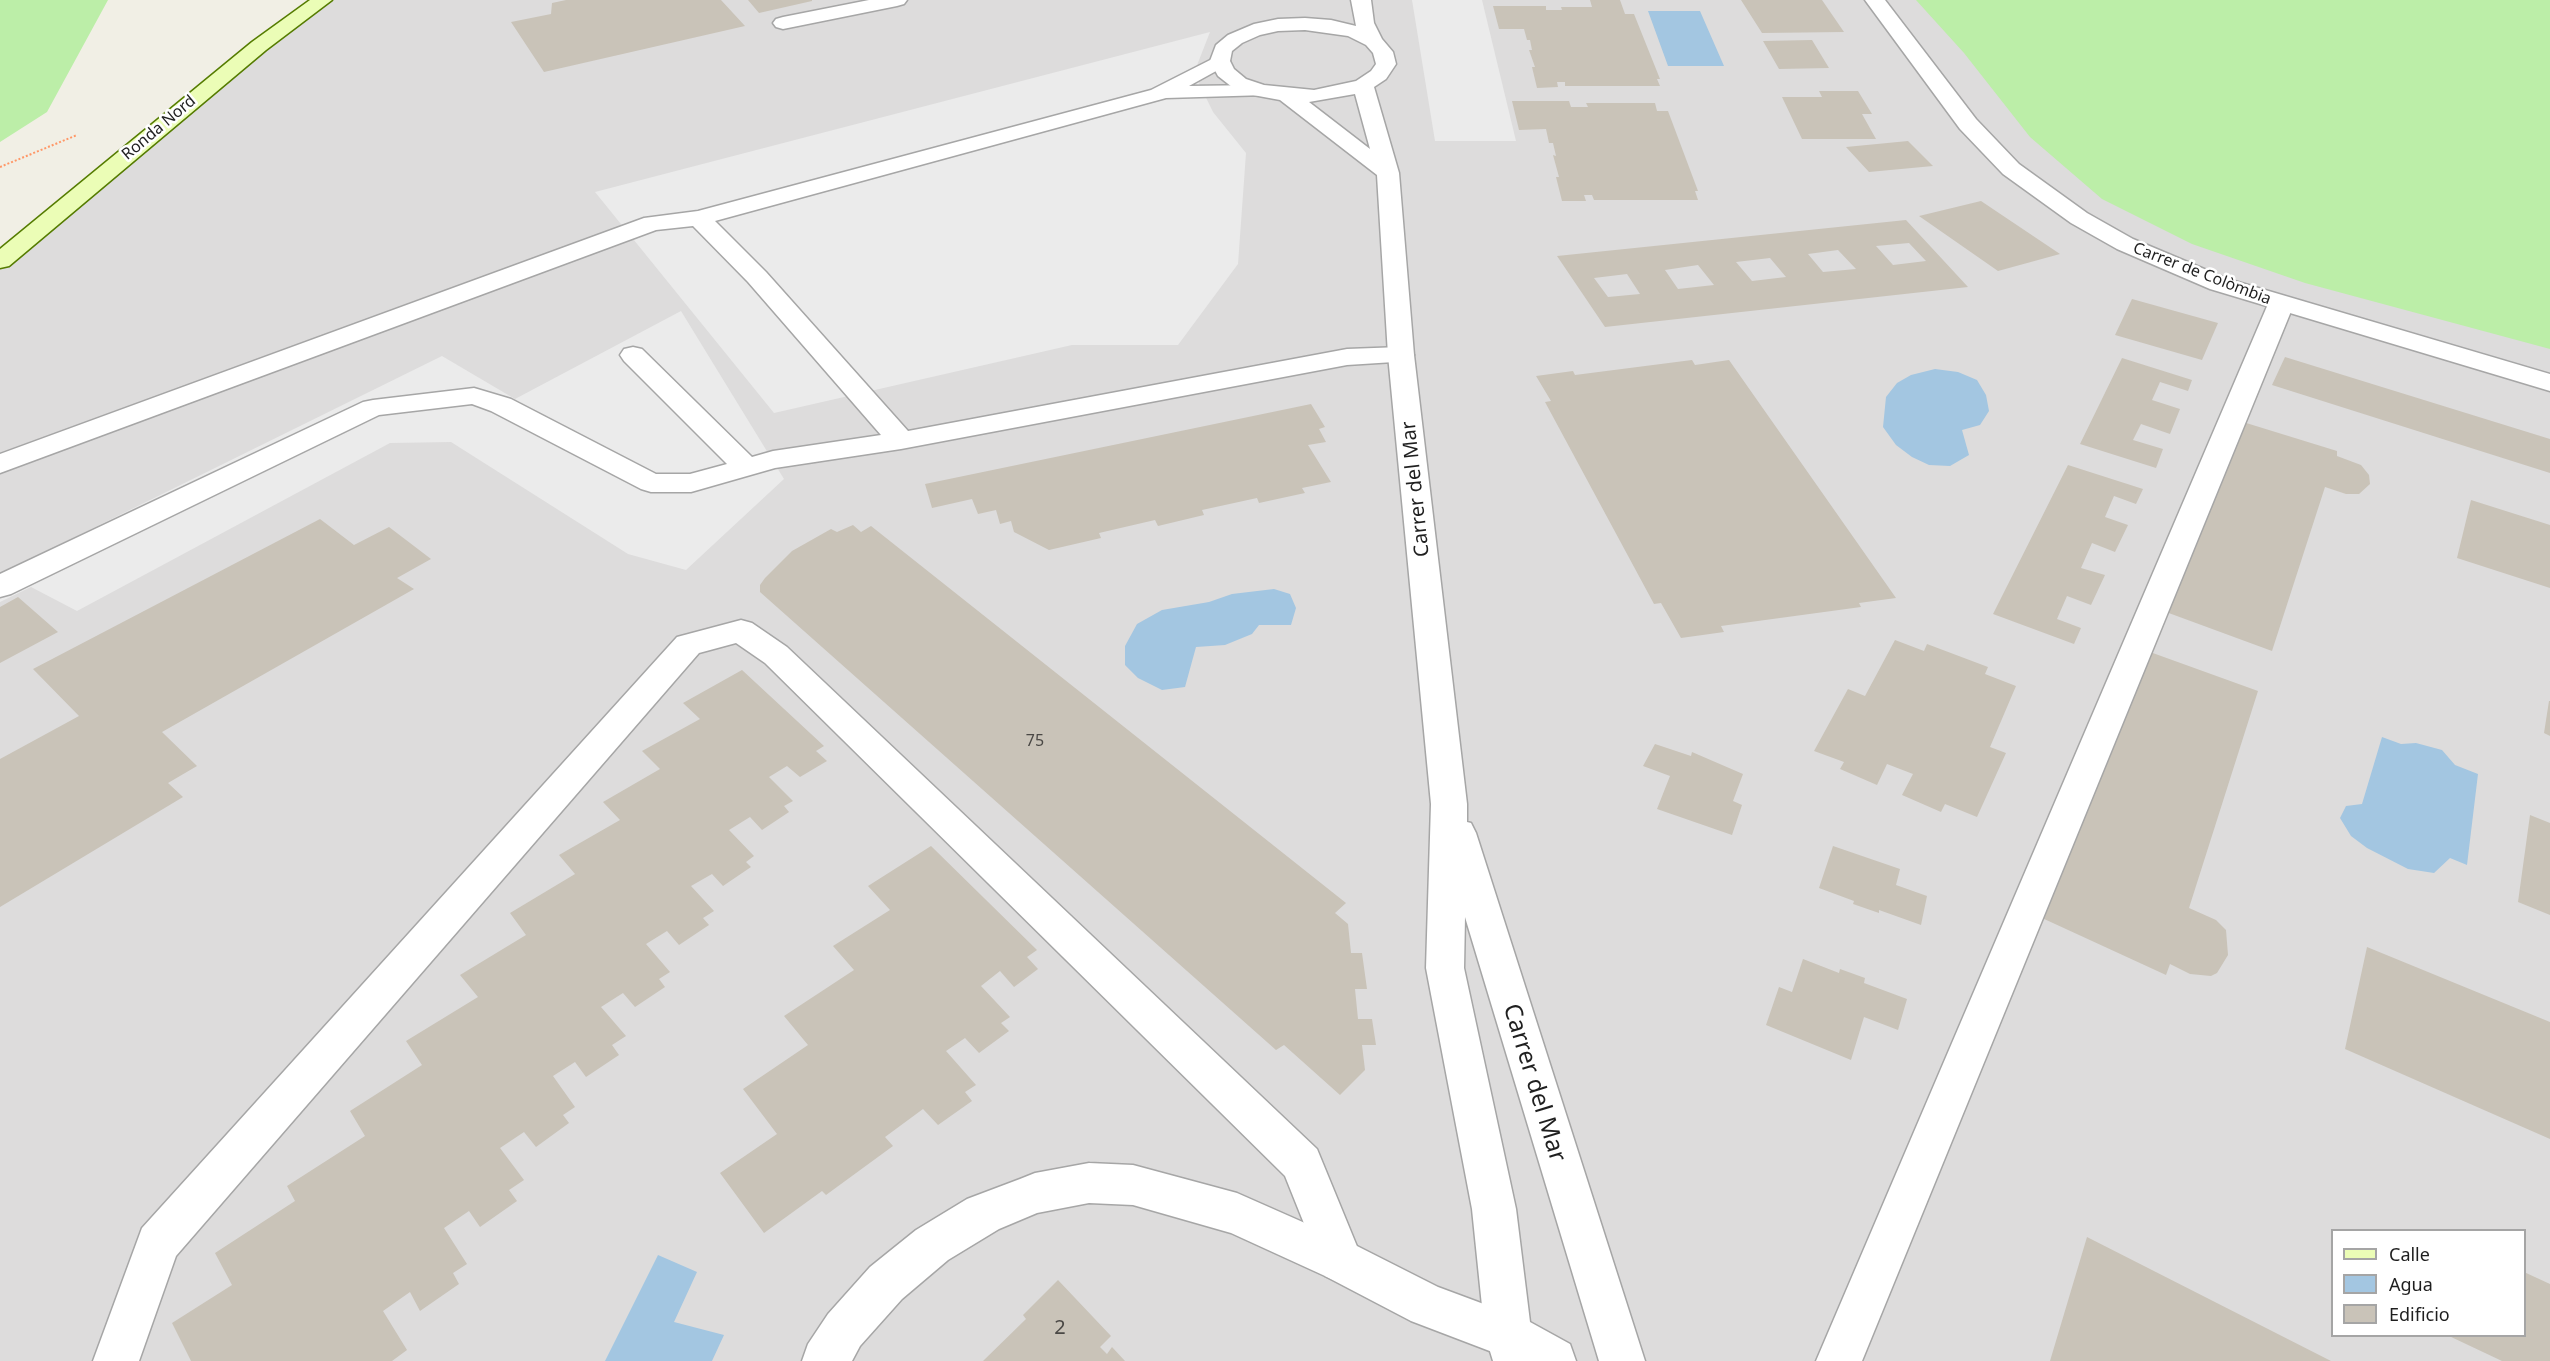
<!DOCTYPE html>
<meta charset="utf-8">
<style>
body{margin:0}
#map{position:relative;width:2550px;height:1361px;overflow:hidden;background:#f1efe5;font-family:"Noto Sans",sans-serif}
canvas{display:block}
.legend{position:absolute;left:2331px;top:1229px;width:195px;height:108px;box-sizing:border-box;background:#fff;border:2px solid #a5a5a5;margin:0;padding:8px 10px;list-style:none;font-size:18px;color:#1f1f1f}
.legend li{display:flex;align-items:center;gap:12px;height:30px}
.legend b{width:30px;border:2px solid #a5a5a5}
</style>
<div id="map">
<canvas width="2550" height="1361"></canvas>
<ul class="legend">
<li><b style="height:8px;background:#ebfdb6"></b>Calle</li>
<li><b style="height:16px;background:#a3c6e1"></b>Agua</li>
<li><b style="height:16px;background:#c9c3b8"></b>Edificio</li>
</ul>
</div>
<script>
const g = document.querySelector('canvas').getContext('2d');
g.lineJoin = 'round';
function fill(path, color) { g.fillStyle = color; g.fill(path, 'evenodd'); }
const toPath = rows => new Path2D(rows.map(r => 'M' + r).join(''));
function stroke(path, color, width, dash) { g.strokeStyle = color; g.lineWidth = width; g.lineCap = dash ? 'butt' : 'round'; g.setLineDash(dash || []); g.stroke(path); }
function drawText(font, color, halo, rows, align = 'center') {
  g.font = font + ' "Noto Sans",sans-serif'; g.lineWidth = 5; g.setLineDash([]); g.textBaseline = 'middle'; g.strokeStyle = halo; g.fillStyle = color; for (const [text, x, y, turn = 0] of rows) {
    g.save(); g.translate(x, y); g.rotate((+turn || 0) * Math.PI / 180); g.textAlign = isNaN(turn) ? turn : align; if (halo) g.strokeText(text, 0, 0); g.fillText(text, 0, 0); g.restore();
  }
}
fill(toPath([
 [322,0,2550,0,2550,1361,0,1361,0,261],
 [2332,1230,2524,1230,2524,1336,2332,1336]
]), '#dddcdc');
fill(toPath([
 [0,0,108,0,47,112,0,142],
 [1916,0,2550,0,2550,349,2305,283,2192,244,2102,199,2030,137,1964,53]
]), '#bceea8');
fill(toPath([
 [1412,0,1482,0,1516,141,1435,141],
 [1210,32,1194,73,1213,112,1246,153,1238,264,1178,345,1072,345,774,413,595,192],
 [681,311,784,479,686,570,628,554,451,442,390,443,77,611,31,587,0,602,0,574,442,356,515,399]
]), '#ebebeb');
fill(toPath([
 [1648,11,1700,11,1724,66,1668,66],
 [1935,369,1958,372,1977,380,1986,395,1989,411,1980,425,1962,430,1969,455,1950,466,1929,465,1912,457,1896,445,1883,427,1886,397,1897,383,1911,375],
 [1274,589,1290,594,1296,608,1291,625,1259,625,1252,634,1225,645,1196,647,1185,687,1162,690,1138,678,1125,665,1125,646,1137,624,1162,610,1209,602,1232,594],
 [2382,737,2401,744,2416,743,2442,750,2455,765,2478,774,2467,865,2450,858,2434,873,2408,869,2367,848,2351,836,2340,818,2346,806,2362,804],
 [658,1255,697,1272,674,1322,724,1335,712,1361,605,1361]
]), '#a3c6e1');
fill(toPath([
 [566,0,721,0,745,26,544,72,511,22,551,14,552,3],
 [748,0,812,0,812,1,759,13],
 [1590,0,1620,0,1625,14,1634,14,1660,79,1657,79,1660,86,1565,86,1565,82,1557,82,1558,87,1537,88,1532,67,1535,67,1529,50,1532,50,1530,40,1527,40,1524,29,1499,29,1493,6,1546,6,1546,10,1562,10,1561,7,1592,7],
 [1741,0,1822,0,1844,32,1762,33],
 [1812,40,1829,68,1779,69,1763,41],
 [1819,91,1858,91,1872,114,1862,114,1876,139,1802,139,1782,97,1822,97],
 [1512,101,1569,101,1571,107,1588,107,1586,103,1655,103,1657,111,1668,111,1698,191,1695,191,1698,200,1594,200,1592,195,1584,195,1586,201,1562,201,1556,177,1559,177,1553,155,1556,156,1553,143,1549,143,1546,129,1519,130],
 [1908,141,1933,166,1869,172,1846,147],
 [1981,201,2060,254,1998,271,1919,216],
 [1906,220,1968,287,1605,327,1557,256],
 [1909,243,1926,261,1893,265,1876,246],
 [1838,250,1856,269,1823,272,1808,254],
 [1770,258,1786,277,1752,281,1736,262],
 [1698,265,1714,285,1678,289,1665,270],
 [1627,274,1640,294,1608,297,1594,278],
 [2132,299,2218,323,2202,360,2115,335],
 [2285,357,2550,439,2550,473,2272,385],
 [2122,358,2192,380,2188,391,2160,382,2152,400,2180,409,2170,434,2141,424,2133,440,2163,449,2156,468,2080,444],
 [1692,360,1695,365,1729,360,1896,598,1859,603,1861,607,1721,626,1724,632,1681,638,1661,603,1654,604,1545,402,1551,401,1536,376,1573,371,1575,375],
 [1311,404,1325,427,1319,429,1326,442,1308,445,1331,482,1302,488,1305,493,1259,503,1257,498,1202,510,1204,515,1158,526,1155,520,1099,533,1101,538,1049,550,1014,532,1011,521,1000,524,996,510,978,514,972,499,932,508,925,484],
 [2243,422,2337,451,2337,456,2361,465,2369,475,2370,484,2359,494,2346,494,2325,487,2272,651,2166,612],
 [2068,465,2143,489,2136,504,2114,496,2105,517,2128,525,2115,552,2092,543,2081,568,2105,575,2091,605,2067,596,2057,619,2081,628,2074,644,1993,614],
 [2471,500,2550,525,2550,588,2457,558],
 [320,519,354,545,389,527,431,559,397,578,414,589,162,732,197,766,168,783,183,797,0,907,0,759,79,716,33,669],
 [853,525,861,532,871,526,1346,903,1335,913,1348,924,1351,953,1362,953,1367,989,1355,989,1358,1019,1372,1019,1376,1045,1362,1045,1365,1070,1340,1095,1284,1045,1276,1050,760,592,760,585,765,578,792,551,831,529,837,532],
 [18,597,58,632,0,663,0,607],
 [1895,640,1924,651,1927,644,1988,667,1985,674,2016,686,1990,747,2006,753,1977,817,1945,804,1941,812,1902,795,1913,774,1887,764,1877,785,1840,769,1844,762,1814,751,1848,689,1865,696],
 [2150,652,2258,691,2189,908,2216,920,2226,930,2228,955,2217,973,2211,976,2190,974,2170,964,2166,975,2042,918],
 [742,670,824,746,816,751,827,761,800,777,787,766,769,777,793,801,784,806,789,812,762,830,750,817,729,830,754,856,746,862,751,867,723,886,712,874,691,886,714,911,703,918,709,925,679,945,667,931,646,944,670,972,659,979,665,987,635,1007,623,993,601,1007,626,1036,612,1045,619,1055,586,1077,575,1062,553,1076,575,1107,563,1115,569,1123,536,1147,524,1132,500,1148,524,1180,509,1190,517,1201,480,1227,469,1211,444,1228,467,1264,453,1273,459,1284,420,1311,410,1292,383,1311,407,1350,392,1361,191,1361,172,1323,232,1285,215,1253,295,1201,287,1186,365,1136,350,1111,422,1065,406,1041,478,997,460,975,526,935,510,913,575,874,559,855,620,820,603,802,660,769,642,751,700,719,683,703],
 [2549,701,2550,701,2550,736,2544,733],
 [1655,744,1691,756,1692,752,1743,774,1733,801,1742,805,1732,835,1657,809,1670,776,1643,766],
 [2530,815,2550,823,2550,915,2518,902],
 [931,846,1037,950,1027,957,1038,969,1014,987,1000,971,981,986,1010,1017,1001,1023,1009,1031,979,1053,965,1038,946,1051,976,1085,965,1092,972,1101,938,1125,923,1109,885,1137,893,1146,826,1195,822,1191,764,1233,720,1173,777,1134,743,1089,808,1045,784,1016,854,970,833,946,890,910,868,886],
 [1833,846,1900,869,1896,885,1927,896,1921,925,1879,910,1879,913,1853,904,1854,901,1819,888],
 [2367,947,2550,1022,2550,1139,2345,1049],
 [1803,959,1839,973,1840,969,1865,978,1864,983,1907,999,1898,1030,1864,1017,1851,1060,1766,1025,1779,987,1792,992],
 [2087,1237,2331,1361,2050,1361],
 [2524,1272,2550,1284,2550,1361,2502,1361,2449,1336,2524,1336],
 [1058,1280,1111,1336,1100,1347,1107,1354,1112,1347,1125,1361,983,1361,1026,1319,1023,1315]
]), '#c9c3b8');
const service = toPath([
 [869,0,907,0,904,4,897,6,783,29,776,27,773,23,776,19,783,17,869,0],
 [1220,55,1227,57,1230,61,1227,65,1189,86,1260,85,1267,87,1270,91,1267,95,1166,98,715,221,766,272,908,431,1347,349,1401,347,1410,349,1414,355,1410,361,1347,365,901,449,775,468,691,492,651,492,641,489,491,411,472,404,379,415,11,594,0,597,0,574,363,402,373,400,474,388,511,399,656,474,690,474,727,464,624,361,620,355,624,349,633,347,642,349,752,457,773,451,881,435,748,282,693,226,656,230,0,473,0,454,644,218,698,211,1151,90,1220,55],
 [2281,296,2290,299,2294,304,1862,1361,1816,1361,2268,304,2272,299,2281,296],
 [741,620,752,623,787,647,1317,1149,1363,1261,1357,1276,1341,1283,1325,1276,1285,1176,765,663,736,643,699,653,176,1256,139,1361,93,1361,142,1228,677,637,741,620]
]);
const minor = toPath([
 [1865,0,1885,0,1976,119,2019,164,2087,213,2133,239,2228,279,2550,374,2550,391,2210,289,2117,249,2071,223,2003,174,1960,129,1865,0],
 [1089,1163,1133,1165,1237,1193,1357,1246,1438,1287,1524,1319,1531,1335,1524,1351,1508,1358,1411,1321,1325,1276,1231,1233,1133,1205,1089,1203,1037,1213,999,1229,948,1260,902,1299,860,1346,852,1361,802,1361,808,1344,828,1314,870,1267,916,1230,967,1199,1020,1179,1035,1173,1089,1163]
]);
const tertiary = toPath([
 [1351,0,1371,0,1374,23,1382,39,1393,52,1396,64,1386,79,1374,87,1399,173,1414,355,1467,804,1467,822,1471,823,1476,833,1645,1361,1599,1361,1465,917,1464,968,1516,1209,1530,1322,1570,1344,1576,1361,1493,1361,1485,1335,1472,1209,1426,968,1431,804,1388,355,1377,175,1280,100,1253,95,1232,87,1218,76,1210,61,1216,45,1228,35,1254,24,1278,19,1305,18,1331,20,1356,26,1351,0],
 [1305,30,1348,36,1366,45,1373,53,1376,64,1371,71,1356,81,1314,90,1264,85,1246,79,1234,69,1230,61,1232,51,1242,43,1260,35,1278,31,1305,30],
 [1355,94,1370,149,1309,102,1355,94]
]);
const secondary = toPath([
 [310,0,332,0,266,50,9,266,0,268,0,249,252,42,310,0]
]);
stroke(service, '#a6a6a6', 3);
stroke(minor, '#a6a6a6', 3);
stroke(tertiary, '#a6a6a6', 3);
stroke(secondary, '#557c00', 3);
stroke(toPath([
 [0,167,77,135]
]), '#ff9767', 2, [2, 2]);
fill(service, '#fff');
fill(minor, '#fff');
fill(tertiary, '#fff');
fill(secondary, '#ebfdb6');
drawText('16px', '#1f1f1f', '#fff', [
 ["Ronda Nord",159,128,-40],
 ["Carrer de Colòmbia",2202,274,21]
]);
drawText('16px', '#4a4845', null, [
 ["75",1035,741]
]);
drawText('20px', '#1f1f1f', '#fff', [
 ["Carrer del Mar",1416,489,-96]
]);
drawText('20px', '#4a4845', null, [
 ["2",1060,1328]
]);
drawText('24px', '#1f1f1f', '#fff', [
 ["Carrer del Mar",1534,1083,73]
]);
</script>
